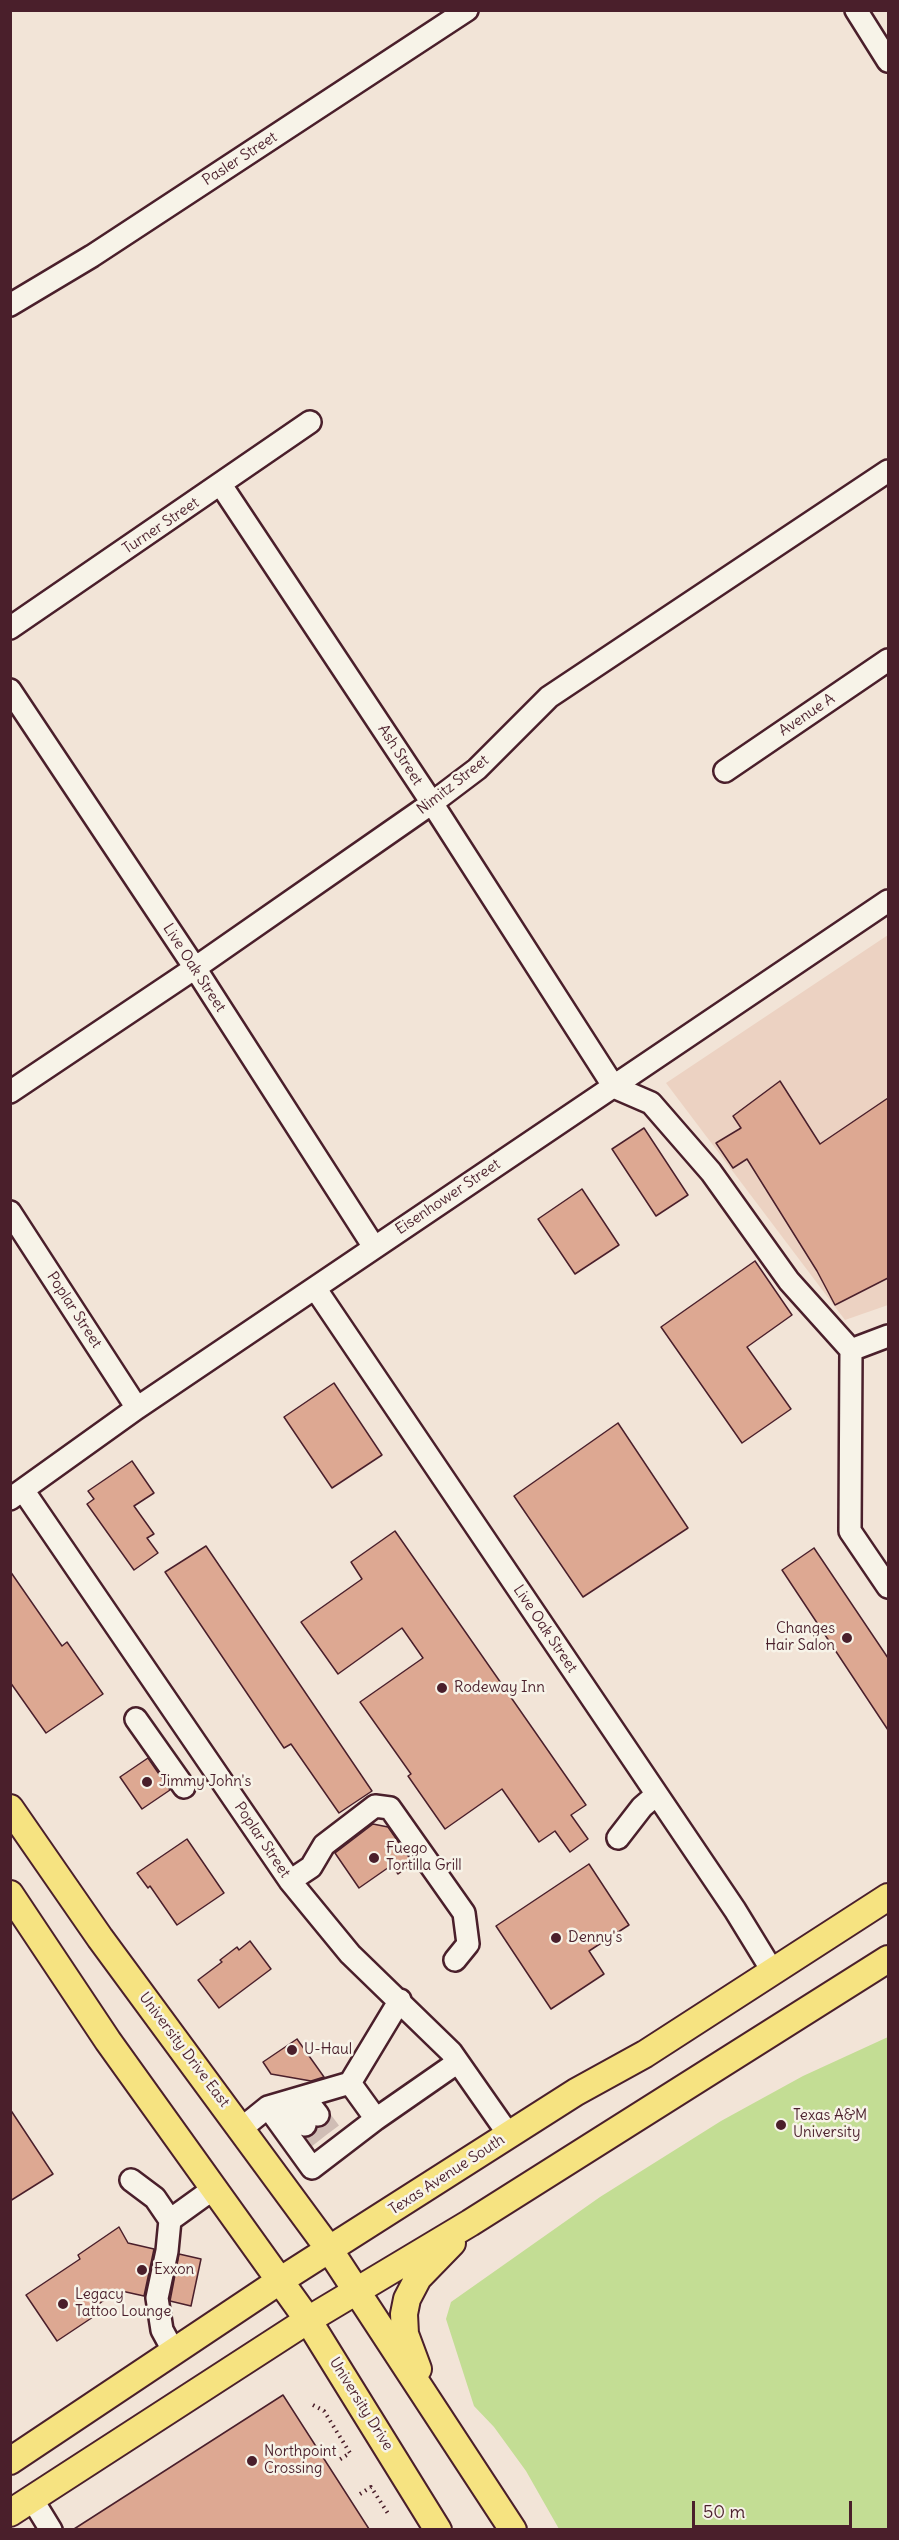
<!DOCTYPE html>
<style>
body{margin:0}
#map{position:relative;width:899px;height:2540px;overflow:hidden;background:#f2e4d7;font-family:Delius,sans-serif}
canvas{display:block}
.frame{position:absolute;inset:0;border:12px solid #4a1f2b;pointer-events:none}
.scale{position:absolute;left:692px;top:2501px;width:160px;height:27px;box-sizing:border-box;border:3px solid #4a1f2b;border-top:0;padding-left:8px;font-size:18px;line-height:21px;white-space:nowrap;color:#4a1f2b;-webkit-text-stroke:4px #f7f3e8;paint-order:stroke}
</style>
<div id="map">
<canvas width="899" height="2540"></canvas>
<div class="frame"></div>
<div class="scale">50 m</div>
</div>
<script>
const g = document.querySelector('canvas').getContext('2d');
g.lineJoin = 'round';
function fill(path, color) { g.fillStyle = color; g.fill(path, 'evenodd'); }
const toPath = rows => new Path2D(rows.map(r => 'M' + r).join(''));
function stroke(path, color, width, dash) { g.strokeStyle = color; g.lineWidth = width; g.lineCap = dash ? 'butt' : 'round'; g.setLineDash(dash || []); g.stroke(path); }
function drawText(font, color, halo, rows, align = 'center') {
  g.font = font + ' Delius,sans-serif'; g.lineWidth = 5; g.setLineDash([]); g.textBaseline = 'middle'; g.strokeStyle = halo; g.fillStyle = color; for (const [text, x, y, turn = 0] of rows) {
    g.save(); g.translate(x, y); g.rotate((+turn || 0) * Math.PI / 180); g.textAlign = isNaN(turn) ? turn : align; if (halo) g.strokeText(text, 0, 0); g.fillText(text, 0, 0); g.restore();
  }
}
fill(toPath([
 [888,935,888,1305,845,1320,666,1083]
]), '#ecd2c2');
fill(toPath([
 [888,2037,888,2529,559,2529,526,2471,494,2427,474,2406,446,2319,451,2302,600,2197,721,2121,803,2076]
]), '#c3dd94');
const building = toPath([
 [780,1081,820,1144,888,1098,888,1278,835,1305,817,1271,747,1159,733,1168,716,1143,741,1128,733,1116,780,1081],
 [644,1128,688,1195,656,1216,612,1149,644,1128],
 [582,1189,619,1245,575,1274,538,1219,582,1189],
 [755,1261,792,1315,747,1347,791,1409,742,1443,661,1327,755,1261],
 [334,1383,382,1455,332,1488,284,1417,334,1383],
 [618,1423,688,1528,583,1597,514,1496,618,1423],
 [132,1461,154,1493,134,1506,154,1534,147,1538,158,1553,134,1570,87,1504,94,1499,88,1491,132,1461],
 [395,1531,586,1805,571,1815,588,1839,570,1852,555,1831,539,1842,502,1789,445,1829,408,1776,411,1774,360,1702,423,1658,402,1628,338,1674,301,1622,362,1579,351,1562,395,1531],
 [206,1546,372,1791,339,1813,291,1744,284,1748,165,1572,206,1546],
 [814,1548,888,1658,888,1730,782,1570,814,1548],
 [10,1571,62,1646,67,1642,103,1694,46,1733,10,1682,10,1571],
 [148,1758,170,1790,142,1809,120,1777,148,1758],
 [373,1824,388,1827,413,1863,398,1874,392,1865,359,1888,335,1853,373,1824],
 [187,1839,224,1893,177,1925,150,1886,148,1888,137,1873,187,1839],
 [589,1864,629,1925,589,1951,604,1974,551,2009,496,1926,589,1864],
 [250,1941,271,1969,219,2008,198,1980,222,1962,220,1960,237,1947,239,1950,250,1941],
 [297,2039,324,2077,311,2081,271,2074,263,2062,297,2039],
 [10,2109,53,2174,10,2201,10,2109],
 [119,2227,128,2243,154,2249,144,2296,117,2290,95,2307,99,2313,57,2341,26,2295,80,2259,78,2255,119,2227],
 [179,2254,201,2259,191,2306,170,2301,179,2254],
 [283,2395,369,2529,74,2529,283,2395]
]);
fill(building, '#dda892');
stroke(building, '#4a1f2b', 1.5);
stroke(toPath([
 [318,2115,339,2143],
 [305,2125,327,2153]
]), '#d0bdb5', 21, [21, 10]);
const minor = toPath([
 [856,10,888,61],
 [10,305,92,256,467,10],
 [221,485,432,803,614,1087,651,1103,711,1172,789,1281,851,1350,888,1336],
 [10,628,310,422],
 [10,690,195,968,374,1247],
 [725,771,888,660],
 [10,1092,195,968,432,803,477,769,549,697,888,471],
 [10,1212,137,1408],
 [315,1288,735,1910,773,1972],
 [851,1350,850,1531,888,1587],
 [23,1490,290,1881,350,1954,451,2052,509,2135],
 [10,1499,137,1408,888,901],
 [136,1719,184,1787],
 [618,1838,642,1807,656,1795],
 [290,1881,311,1867,324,1845,375,1806,390,1808,464,1913,468,1944,455,1960],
 [350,2083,400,2000],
 [304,2097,318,2115],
 [288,2102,305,2125],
 [268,2107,312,2168,376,2119],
 [242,2128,268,2107,350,2083,376,2119,458,2062],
 [131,2180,155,2198,170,2220],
 [174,2352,162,2330,157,2298,167,2251,170,2220,213,2189],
 [32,2499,51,2530]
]);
const major = toPath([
 [10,1808,100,1938,329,2249,513,2530],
 [10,1894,108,2041,308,2320,438,2530],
 [418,2369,405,2334,404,2314,407,2299,418,2278,452,2243],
 [10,2461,281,2280,576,2092,645,2054,888,1897],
 [10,2513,308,2320,470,2223,888,1959]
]);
stroke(minor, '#4a1f2b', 26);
stroke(major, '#4a1f2b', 30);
stroke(toPath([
 [313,2405,324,2411,350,2453,339,2460],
 [332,2450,336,2457],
 [360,2494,371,2487,389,2515]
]), '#4a1f2b', 4, [1.5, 4.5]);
stroke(minor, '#f7f3e8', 21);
stroke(major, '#f6e381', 26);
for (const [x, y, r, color] of [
 [847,1638,6,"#4a1f2b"],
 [442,1688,6,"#4a1f2b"],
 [147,1782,6,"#4a1f2b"],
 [374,1858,6,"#4a1f2b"],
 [556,1938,6,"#4a1f2b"],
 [292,2050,6,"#4a1f2b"],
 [781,2125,6,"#4a1f2b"],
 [142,2270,6,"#4a1f2b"],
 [63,2304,6,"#4a1f2b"],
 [252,2461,6,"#4a1f2b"]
]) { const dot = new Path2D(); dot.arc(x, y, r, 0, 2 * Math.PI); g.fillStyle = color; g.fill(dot); stroke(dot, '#f7f3e8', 2); }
drawText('15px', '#4a1f2b', '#f7f3e8', [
 ["Pasler Street",240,159,-33],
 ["Turner Street",161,526,-34],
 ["Avenue A",807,715,-34],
 ["Ash Street",400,755,57],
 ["Nimitz Street",453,785,-38],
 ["Live Oak Street",194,968,57],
 ["Eisenhower Street",448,1197,-34],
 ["Poplar Street",74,1310,57],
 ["Live Oak Street",545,1629,56],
 ["Poplar Street",262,1840,56],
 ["University Drive East",184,2050,53],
 ["Texas Avenue South",447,2175,-33],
 ["University Drive",361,2404,58]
]);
drawText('15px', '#4a1f2b', '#f7f3e8', [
 ["Changes",835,1629,"right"],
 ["Hair Salon",835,1646,"right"],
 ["Rodeway Inn",454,1688],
 ["Jimmy John's",159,1782],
 ["Fuego",386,1849],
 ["Tortilla Grill",386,1866],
 ["Denny's",568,1938],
 ["U-Haul",304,2050],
 ["Texas A&M",793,2116],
 ["University",793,2133],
 ["Exxon",154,2270],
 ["Legacy",75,2295],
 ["Tattoo Lounge",75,2312],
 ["Northpoint",264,2452],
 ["Crossing",264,2469]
], 'left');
</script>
